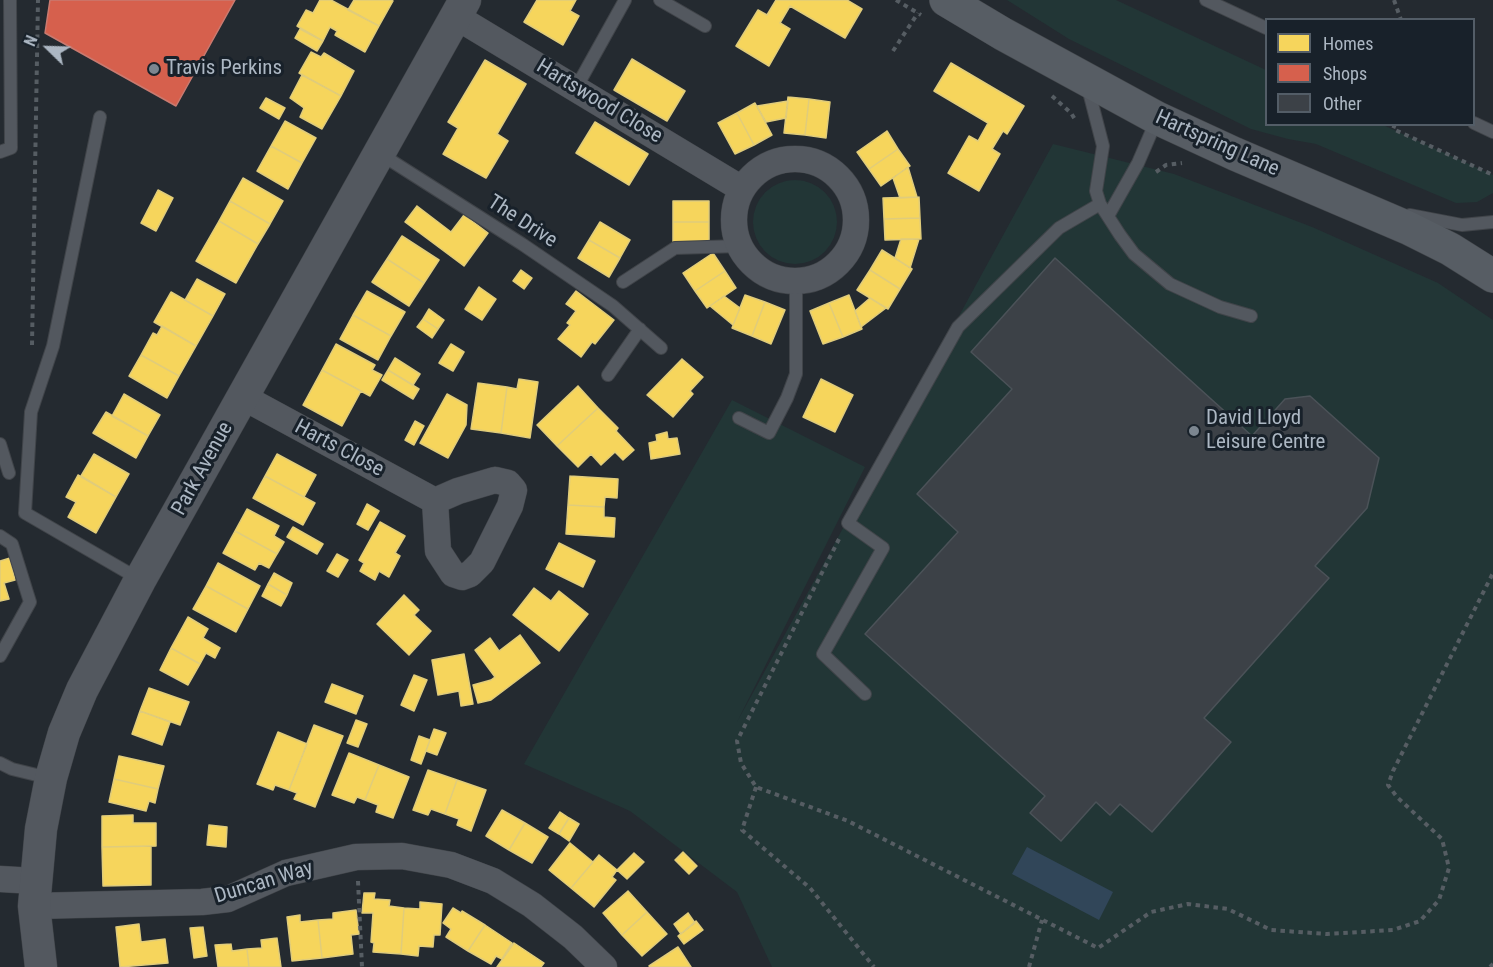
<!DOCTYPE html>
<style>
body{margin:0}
#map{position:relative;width:1493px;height:967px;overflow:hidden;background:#242a30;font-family:"Roboto Condensed",sans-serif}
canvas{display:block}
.legend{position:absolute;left:1265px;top:18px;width:210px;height:108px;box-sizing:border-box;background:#18212a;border:2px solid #535d67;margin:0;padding:8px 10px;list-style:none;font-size:18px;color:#acb7c3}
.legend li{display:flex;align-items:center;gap:12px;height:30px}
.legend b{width:30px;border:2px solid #535d67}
.north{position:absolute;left:18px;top:18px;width:60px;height:60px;-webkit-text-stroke:4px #18212a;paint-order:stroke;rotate:293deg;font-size:16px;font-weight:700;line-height:24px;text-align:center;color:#acb7c3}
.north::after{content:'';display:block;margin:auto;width:21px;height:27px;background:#acb7c3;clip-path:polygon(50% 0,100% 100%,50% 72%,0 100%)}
</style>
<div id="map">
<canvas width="1493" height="967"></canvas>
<ul class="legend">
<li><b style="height:16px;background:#f6d55c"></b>Homes</li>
<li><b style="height:16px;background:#d6604d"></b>Shops</li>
<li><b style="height:16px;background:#3c4147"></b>Other</li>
</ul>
<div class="north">N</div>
</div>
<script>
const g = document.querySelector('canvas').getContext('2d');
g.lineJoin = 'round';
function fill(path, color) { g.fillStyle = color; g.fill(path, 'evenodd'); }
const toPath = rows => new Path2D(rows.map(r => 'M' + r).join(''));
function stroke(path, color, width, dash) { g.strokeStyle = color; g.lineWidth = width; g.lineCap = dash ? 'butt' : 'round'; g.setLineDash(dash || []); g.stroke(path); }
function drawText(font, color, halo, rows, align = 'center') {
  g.font = font + ' "Roboto Condensed",sans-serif'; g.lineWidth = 6; g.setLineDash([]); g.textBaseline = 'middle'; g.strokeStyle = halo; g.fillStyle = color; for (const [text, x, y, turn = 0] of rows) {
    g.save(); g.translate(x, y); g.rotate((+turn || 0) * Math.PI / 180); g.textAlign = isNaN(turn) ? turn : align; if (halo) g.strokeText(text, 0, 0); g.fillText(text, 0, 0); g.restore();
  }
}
fill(toPath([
 [1007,0,1116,0,1266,70,1266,124,1383,125,1493,175,1493,193,1477,202,1456,203,1316,144,1288,139,1251,129,1069,39],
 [1053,144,1174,174,1312,227,1438,283,1493,320,1493,967,772,967,737,892,630,811,524,764,732,400,865,467,737,722],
 '753 222a42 42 0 1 1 84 0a42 42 0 1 1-84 0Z'
]), '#223636');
fill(toPath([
 [1027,847,1113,892,1099,920,1012,874]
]), '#314659');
const homes = toPath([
 [320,0,331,0,379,26,365,52,335,35,337,31,330,27,323,41,297,26,306,10,313,13,320,0],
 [354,0,391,0,393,1,379,26,348,10,354,0],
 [537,0,576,0,570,11,579,16,563,45,524,22,537,0],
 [776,0,847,0,862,9,845,38,790,6,780,23,790,29,769,66,736,46,758,10,767,15,776,0],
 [300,29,323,41,317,51,295,38,300,29],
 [311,52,321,57,324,53,354,71,341,96,299,73,311,52],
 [632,59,685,91,667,121,614,90,632,59],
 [485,60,526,84,497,134,508,141,486,178,443,154,458,128,448,122,485,60],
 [951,63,1024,106,1007,134,1003,131,992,149,1000,154,979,191,948,173,969,136,978,141,988,123,934,91,951,63],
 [302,75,341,96,322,129,300,117,304,108,290,98,302,75],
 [788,97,809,99,805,135,784,133,788,97],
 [266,98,285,108,279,119,260,108,266,98],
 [809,99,830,102,826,138,805,135,809,99],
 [788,101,786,118,766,122,757,106,788,101],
 [755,103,772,135,754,145,737,113,755,103],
 [737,113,754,145,735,154,718,123,737,113],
 [285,121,316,138,302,163,271,146,285,121],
 [595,122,648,154,629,185,576,153,595,122],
 [887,131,898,149,869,169,857,152,887,131],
 [271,146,302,163,288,189,257,171,271,146],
 [898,149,910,166,881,186,869,169,898,149],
 [908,167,917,197,900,198,893,178,908,167],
 [243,178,283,201,270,224,230,201,243,178],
 [158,190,173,198,156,231,141,223,158,190],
 [919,197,920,218,884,219,883,198,919,197],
 [230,201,270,224,258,244,219,221,230,201],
 [673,201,709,201,709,222,673,222,673,201],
 [417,206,451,232,464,215,488,233,464,266,405,222,417,206],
 [920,218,921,239,885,240,884,219,920,218],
 [219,221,258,244,236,283,196,261,219,221],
 [600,222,630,240,620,258,589,240,600,222],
 [673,222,709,222,709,243,673,243,673,222],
 [402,236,439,260,424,283,387,259,402,236],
 [901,239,919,239,910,268,895,258,901,239],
 [589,240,620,258,609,277,578,258,589,240],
 [882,250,912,269,900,289,870,270,882,250],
 [713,253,725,271,695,291,683,273,713,253],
 [387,259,424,283,409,306,372,282,387,259],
 [521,270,532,278,524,289,513,281,521,270],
 [870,270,900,289,888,309,857,290,870,270],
 [725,271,736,288,707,308,695,291,725,271],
 [197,279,225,294,213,316,185,300,197,279],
 [479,287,496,299,482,320,465,309,479,287],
 [367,291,405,312,391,336,353,315,367,291],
 [576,291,614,320,595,344,592,342,581,357,558,339,570,325,567,323,576,311,566,304,576,291],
 [171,292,213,316,196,346,154,322,171,292],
 [745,295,765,302,752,336,732,328,745,295],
 [849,295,862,329,843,337,829,303,849,295],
 [724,296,740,308,733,325,710,306,724,296],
 [870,298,886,308,861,327,855,311,870,298],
 [765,302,785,310,771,344,752,336,765,302],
 [829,303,843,337,823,344,810,311,829,303],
 [429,309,444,320,438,329,423,319,429,309],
 [353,315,391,336,378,360,340,339,353,315],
 [423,319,438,329,432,338,417,327,423,319],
 [162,326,196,346,179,376,141,355,153,333,157,335,162,326],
 [336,344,375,365,372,370,382,375,370,396,322,370,336,344],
 [451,344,464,352,453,371,439,363,451,344],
 [141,355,179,376,167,398,129,376,141,355],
 [395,358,420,374,413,385,388,370,395,358],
 [682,359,703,377,690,391,693,394,673,417,647,395,682,359],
 [322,370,361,391,342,426,303,405,322,370],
 [388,370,419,389,413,399,382,380,388,370],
 [519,379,538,382,530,438,501,433,507,387,517,389,519,379],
 [821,379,853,395,835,432,803,417,821,379],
 [478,383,507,387,501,433,471,429,478,383],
 [578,386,598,408,557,446,537,425,578,386],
 [124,394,160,415,148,436,112,416,124,394],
 [447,394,467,405,466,425,448,458,420,443,447,394],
 [598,408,618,428,616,431,634,450,623,460,615,452,601,465,591,454,578,467,557,446,598,408],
 [106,412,148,436,136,458,93,433,106,412],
 [415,421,424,426,414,445,405,440,415,421],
 [667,432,668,439,677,438,680,454,651,459,649,443,657,441,656,435,667,432],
 [94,454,129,474,116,497,81,476,94,454],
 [277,454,316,475,304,497,265,476,277,454],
 [78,475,116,497,96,533,68,517,76,502,66,497,78,475],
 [265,476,315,503,303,525,253,498,265,476],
 [570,476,618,479,617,498,605,497,604,507,568,505,570,476],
 [367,504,379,511,368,530,357,524,367,504],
 [568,505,604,507,604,517,615,518,614,537,566,534,568,505],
 [247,509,279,526,274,536,284,542,277,554,235,531,247,509],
 [380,522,405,536,395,553,400,556,389,577,379,571,375,580,360,571,364,563,359,560,380,522],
 [293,527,323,544,317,554,287,537,293,527],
 [235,531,277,554,269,568,259,563,255,570,223,553,235,531],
 [559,543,595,561,583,587,546,569,559,543],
 [337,554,348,560,338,577,327,571,337,554],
 [10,558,15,580,4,583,9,599,0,601,0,561,10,558],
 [218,563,260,586,248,609,206,586,218,563],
 [274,573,292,583,287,595,268,584,274,573],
 [268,584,287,595,281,606,262,596,268,584],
 [206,586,248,609,236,632,193,609,206,586],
 [534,588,551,601,559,591,588,614,559,651,513,615,534,588],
 [404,595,419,610,414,615,431,631,409,655,377,624,404,595],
 [188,617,208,629,203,638,220,648,215,658,206,653,200,664,171,648,188,617],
 [520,635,540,663,491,700,478,703,473,685,491,680,495,677,475,650,490,638,499,651,520,635],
 [171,648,200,664,188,685,160,670,171,648],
 [464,654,473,704,461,706,459,691,438,695,432,660,464,654],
 [414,675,427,680,414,711,401,705,414,675],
 [332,684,363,696,356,714,325,702,332,684],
 [149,688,189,702,180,725,140,711,149,688],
 [140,711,170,722,162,745,132,734,140,711],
 [356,720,367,724,358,747,347,743,356,720],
 [314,725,343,736,315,807,294,799,297,793,289,790,314,725],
 [434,729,446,733,437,755,426,751,434,729],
 [278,732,307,744,289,790,275,785,273,790,257,784,278,732],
 [419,736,430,740,421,764,411,760,419,736],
 [349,753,379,765,365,800,357,797,354,803,332,795,349,753],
 [119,756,164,766,158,789,114,779,119,756],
 [379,765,409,777,393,818,376,812,378,805,365,800,379,765],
 [428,770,457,780,445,814,431,809,428,815,413,810,428,770],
 [114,779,158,789,155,803,149,801,146,811,109,802,114,779],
 [457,780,486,790,471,831,457,825,459,819,445,814,457,780],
 [502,810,525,823,509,850,486,836,502,810],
 [560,812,569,818,559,834,549,828,560,812],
 [133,815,133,823,156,823,156,846,102,847,102,816,133,815],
 [569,818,579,824,569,841,559,834,569,818],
 [525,823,548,837,532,863,509,850,525,823],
 [209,825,227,827,226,847,207,845,209,825],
 [570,843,593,862,571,888,549,870,570,843],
 [151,846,151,885,103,886,102,847,151,846],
 [683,852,697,866,689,874,675,860,683,852],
 [634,853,644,862,627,879,617,870,634,853],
 [599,855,617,870,612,877,616,880,594,907,571,888,599,855],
 [628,891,647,912,622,935,603,913,628,891],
 [364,893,375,893,374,899,390,900,389,906,404,908,401,954,373,952,374,943,371,942,373,913,362,913,364,893],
 [420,902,442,904,440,935,434,935,433,947,419,946,418,956,401,954,404,908,420,909,420,902],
 [453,908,461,913,462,911,485,925,468,951,446,937,451,929,443,923,453,908],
 [356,910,359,934,351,935,353,954,322,958,318,920,333,919,333,913,356,910],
 [647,912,667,934,642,956,622,935,647,912],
 [688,913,695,923,681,934,674,924,688,913],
 [300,915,300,922,318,920,322,958,292,961,287,917,300,915],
 [696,921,703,930,684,944,678,936,696,921],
 [139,924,141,942,165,939,168,963,120,967,116,927,139,924],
 [485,925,512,943,502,959,496,956,491,964,468,951,485,925],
 [203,927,207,956,194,958,190,928,203,927],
 [277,938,281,967,249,967,247,949,262,948,261,940,277,938],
 [514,943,544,963,541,967,497,967,514,943],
 [231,944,232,951,247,949,249,967,218,967,215,945,231,944],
 [678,947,691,967,650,967,649,966,678,947]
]);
fill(homes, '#f6d55c');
stroke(homes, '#e0cc7b', 1.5);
const shops = toPath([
 [50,0,235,0,176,106,45,33,50,0]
]);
fill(shops, '#d6604d');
stroke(shops, '#c97a70', 1.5);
const building = toPath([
 [1055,258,1252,436,1285,399,1310,396,1379,458,1367,508,1315,566,1329,578,1204,718,1231,742,1152,832,1120,804,1110,815,1096,802,1061,841,1030,813,1045,796,865,634,958,532,917,494,1012,389,971,352,1055,258]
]);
fill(building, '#3c4147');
stroke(building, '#4b5258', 1.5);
const service = toPath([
 [660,0,705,26],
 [1206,0,1266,28],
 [576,88,625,0],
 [1088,88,1103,146,1096,191,1100,204,1120,235,1134,254,1170,284,1220,307,1251,316],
 [100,117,53,346,31,412,25,513,139,579],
 [1474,123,1493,132],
 [0,152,11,148,10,0],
 [379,153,522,244,613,306,661,348],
 [1410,215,1462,225,1493,222],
 [1108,216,1138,163,1157,119],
 [623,282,675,248,739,246],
 [608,375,640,329],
 [739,418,769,433,787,398,796,374,796,282],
 [0,444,9,473],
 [0,536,12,544,30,602,0,656],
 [865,694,823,654,883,548,848,523,958,327,1059,228,1100,204],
 [0,763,12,769,49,778]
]);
const minor = toPath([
 [455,16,742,189],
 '734 220a61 61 0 1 1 122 0a61 61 0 1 1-122 0Z',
 [243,397,435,501],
 [495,480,508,483,514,490,510,506,482,562,470,574,462,577,453,574,438,551,435,501,458,491,495,480],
 [0,879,35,881],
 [34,906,202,902,228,899,286,873,356,857,402,856,451,865,493,881,532,905,573,937,604,967]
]);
const tertiary = toPath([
 [41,967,34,906,41,829,51,778,64,733,82,690,140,580,465,0]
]);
const secondary = toPath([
 [946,0,1003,34,1157,118,1235,154,1408,228,1450,249,1493,276]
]);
stroke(service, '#404449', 14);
stroke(minor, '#404449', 27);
stroke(tertiary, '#404449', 33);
stroke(secondary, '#404449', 34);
stroke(toPath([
 [896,0,921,15],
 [1394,0,1401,20],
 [893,51,918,13],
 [1052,96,1071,113,1076,121],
 [1395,124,1393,129,1493,175],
 [1156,172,1166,165,1182,163],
 [32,345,38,0],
 [839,539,737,741,741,763,756,787,848,821,1098,948,1151,912,1188,904,1228,909,1271,930,1327,934,1393,930,1420,921,1439,900,1449,868,1442,839,1397,797,1388,785,1393,771,1493,573],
 [756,787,742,830,810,888,874,967],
 [358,881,362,967],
 [1029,967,1042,920],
 [1490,967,1493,964]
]), '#565d63', 4, [4.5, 4.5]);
stroke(service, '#53585f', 12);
stroke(minor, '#53585f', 26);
stroke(tertiary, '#53585f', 32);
stroke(secondary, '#575d64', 33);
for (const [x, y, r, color] of [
 [154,69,6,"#7c8690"],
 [1194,431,6,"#7c8690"]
]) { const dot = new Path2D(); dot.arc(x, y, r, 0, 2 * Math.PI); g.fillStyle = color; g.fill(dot); stroke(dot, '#18212a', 2); }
drawText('21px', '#acb7c3', '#18212a', [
 ["Travis Perkins",166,69],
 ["David Lloyd",1206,419],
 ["Leisure Centre",1206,443]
], 'left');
drawText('21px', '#acb7c3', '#18212a', [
 ["Hartswood Close",599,102,31],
 ["Hartspring Lane",1217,144,24],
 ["The Drive",522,222,33],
 ["Harts Close",339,449,28],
 ["Park Avenue",203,469,-61],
 ["Duncan Way",264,883,-17]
]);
</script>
